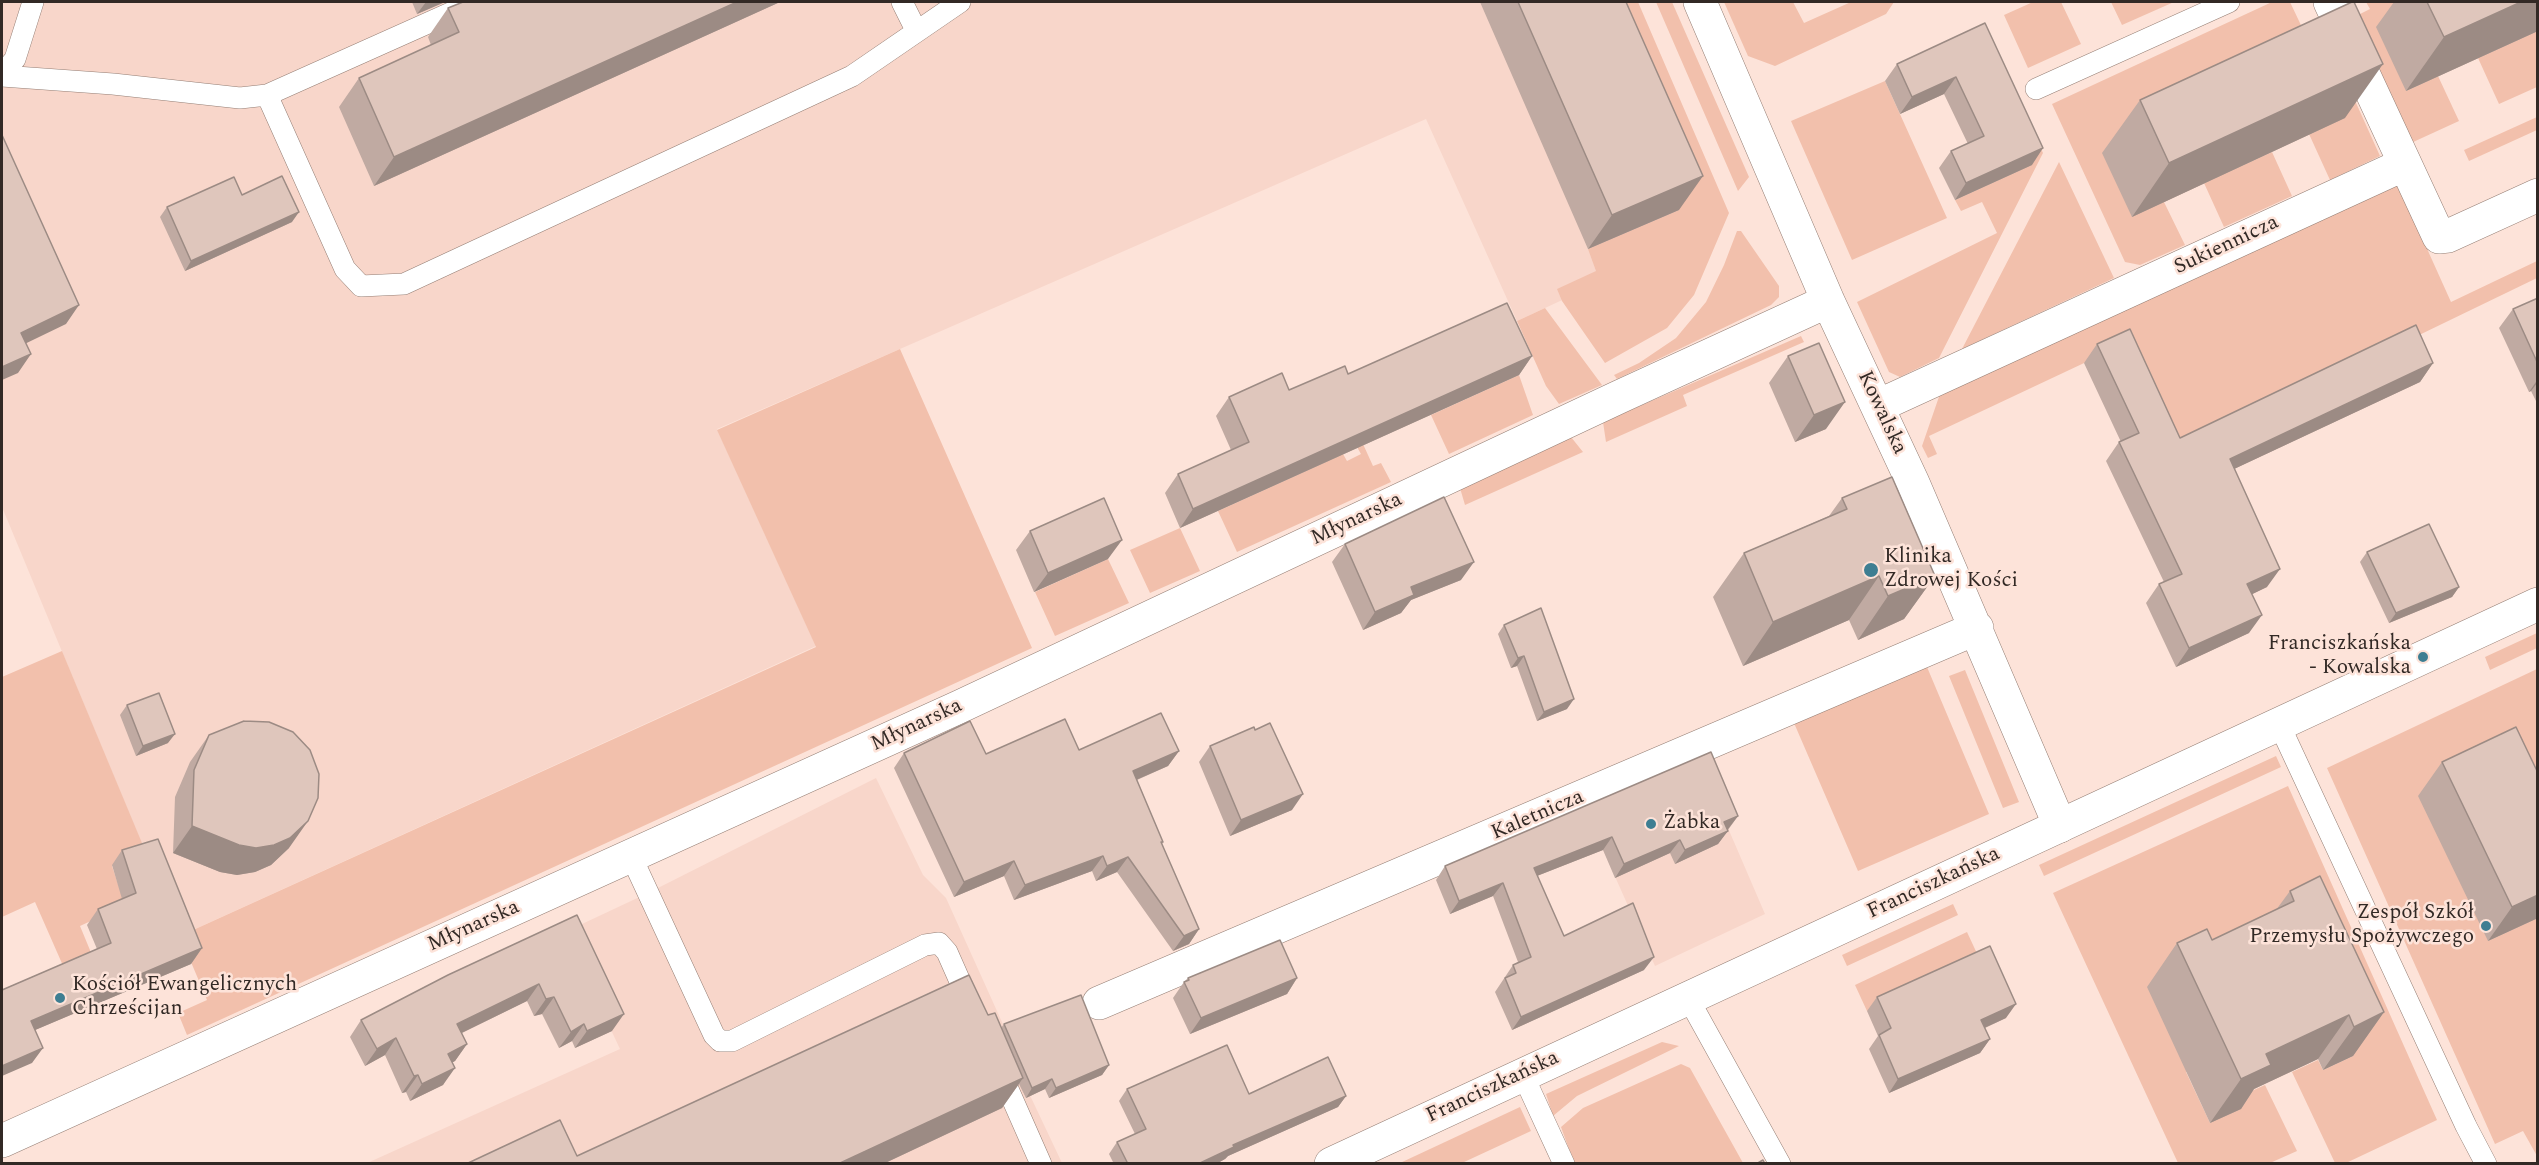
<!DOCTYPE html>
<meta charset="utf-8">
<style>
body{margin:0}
#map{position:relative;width:2539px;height:1165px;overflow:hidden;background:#fde3d9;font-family:Spectral,serif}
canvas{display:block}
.frame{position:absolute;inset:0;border:3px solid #322925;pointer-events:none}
</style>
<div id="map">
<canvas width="2539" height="1165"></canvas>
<div class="frame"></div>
</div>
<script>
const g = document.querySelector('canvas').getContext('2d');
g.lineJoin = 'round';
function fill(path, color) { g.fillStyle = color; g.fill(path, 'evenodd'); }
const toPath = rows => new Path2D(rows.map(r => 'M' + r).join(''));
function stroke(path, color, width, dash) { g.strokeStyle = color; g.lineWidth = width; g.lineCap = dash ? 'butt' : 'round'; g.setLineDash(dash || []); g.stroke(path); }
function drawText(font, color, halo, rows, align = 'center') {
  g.font = font + ' Spectral,serif'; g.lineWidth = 5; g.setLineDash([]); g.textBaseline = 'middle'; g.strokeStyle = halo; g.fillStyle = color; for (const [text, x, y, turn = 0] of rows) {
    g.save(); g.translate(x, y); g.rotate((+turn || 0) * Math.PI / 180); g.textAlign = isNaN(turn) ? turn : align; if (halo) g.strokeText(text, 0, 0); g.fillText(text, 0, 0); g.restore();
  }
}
fill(toPath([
 [2,2,1622,2,1711,231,1517,321,1426,119,717,429,816,646,180,936,2,507],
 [1700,763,1765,914,1655,966,1587,814],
 [876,778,923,875,946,898,1006,1031,1027,1089,1062,1163,365,1164,620,1049,565,932,648,893]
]), '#f8d6ca');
fill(toPath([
 [1587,2,1638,2,1729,213,1694,295,1667,328,1605,363,1562,301,1557,289,1596,271,1588,249,1679,210],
 [1656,2,1672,2,1749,177,1738,191],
 [1724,2,1793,2,1804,23,1851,2,1894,2,1886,14,1775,66,1748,56],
 [2033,2,2061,2,2081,44,2028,68,2004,15],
 [2111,2,2174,2,2122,25],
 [2272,2,2290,2,2308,40,2324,32,2380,156,2330,180,2309,134,2164,202,2185,245,2140,265,2125,262,2052,104],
 [2366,2,2433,2,2406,91,2438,76,2459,121,2411,143,2354,17,2370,9],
 [2537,31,2537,87,2499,104,2478,58],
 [1885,81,1947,218,1852,260,1791,121],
 [2021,107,2043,153,1939,358,1900,377,1889,372,1857,302,1997,233,1982,202,1961,211,1955,200,2031,165],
 [2537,117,2537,130,2469,161,2464,150],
 [2272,152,2292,196,2224,227,2204,183],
 [2059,162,2114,278,1962,349],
 [2397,182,2451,302,2537,261,2537,278,2167,457,2116,348,1929,436,1937,454,1928,458,1922,446,1942,388],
 [1737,231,1741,231,1779,286,1779,297,1771,305,1617,379,1614,375,1639,363,1676,338,1706,302,1724,265],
 [1545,308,1602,385,1559,404,1546,386,1517,321],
 [1801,336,1804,342,1683,395,1687,406,1606,442,1603,422],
 [900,349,1032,648,187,1035,178,1013,207,1000,180,936,816,647,717,430],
 [1519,375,1533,415,1449,454,1431,415],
 [1571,437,1583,452,1465,505,1460,488],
 [1363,444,1373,466,1381,463,1391,482,1237,552,1218,511,1343,454,1347,461,1361,454,1357,447],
 [1180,528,1200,571,1150,593,1130,550],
 [1108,559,1129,603,1055,636,1035,592],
 [2537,633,2537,648,2490,670,2485,657],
 [62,651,147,855,112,866,125,905,80,926,92,955,64,968,35,902,2,917,2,677],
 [1927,667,1989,814,1858,871,1794,723],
 [2537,669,2537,803,2488,941,2537,918,2537,1156,2523,1131,2495,1144,2327,768],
 [1965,670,2019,802,2003,808,1949,676],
 [2276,756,2281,767,2044,876,2039,865],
 [2288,786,2437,1120,2346,1163,2335,1163,2292,1072,2318,1060,2323,1070,2353,1056,2329,1005,2186,1072,2210,1123,2236,1098,2265,1085,2297,1151,2270,1163,2178,1163,2053,893],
 [1953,904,1958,915,1847,966,1842,955],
 [1967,932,1980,960,1867,1011,1855,985],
 [1662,1042,1679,1046,1577,1096,1553,1116,1546,1094],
 [1681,1064,1690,1068,1743,1163,1574,1163,1561,1127,1583,1108],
 [1520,1107,1531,1131,1462,1163,1400,1163]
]), '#f2c0ac');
const service = toPath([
 [902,2,916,30],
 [2,75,15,59,33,2],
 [2,76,113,84,240,98,267,95,475,2],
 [2036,89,2229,2],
 [267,95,345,269,361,286,404,284,852,76,960,2],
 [2279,724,2466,1126,2486,1164],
 [631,856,714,1035,720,1041,732,1041,925,945,939,943,947,952,970,1004],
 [1688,998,1780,1164],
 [1000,1071,1041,1164],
 [1523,1075,1564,1164]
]);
const minor = toPath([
 [1700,2,1828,301,1913,483,2060,826],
 [2330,2,2439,237,2448,236,2538,195],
 [1878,406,2405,164],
 [1099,1003,1977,628],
 [2,1141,959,707,1619,397,1828,301]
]);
const tertiary = toPath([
 [1331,1164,2538,604]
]);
stroke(service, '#947e74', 22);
stroke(minor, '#947e74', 34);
stroke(tertiary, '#947e74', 34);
stroke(service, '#fff', 21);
stroke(minor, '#fff', 33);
stroke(tertiary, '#fff', 33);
fill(toPath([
 [412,2,445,2,417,14],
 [463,2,780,2,374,186,339,107,359,78,431,45,428,37,448,8],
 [1480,2,1626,2,1679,210,1588,249],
 [2394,2,2538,2,2538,31,2406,91,2376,27],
 [1985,23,2032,165,1955,200,1939,168,1951,151,1968,144,1944,94,1900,114,1885,81,1897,64],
 [2140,100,2345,118,2132,217,2102,153],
 [242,195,292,222,185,271,160,217,167,207],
 [2538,298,2538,405,2531,391,2529,392,2499,328,2513,309],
 [2097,344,2180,438,2433,363,2420,382,2234,469,2267,587,2252,594,2249,633,2176,667,2146,603,2159,584,2164,582,2106,461,2119,442,2121,442,2084,363],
 [1532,356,1519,375,1180,528,1165,493,1178,474,1231,450,1216,416,1229,397,1289,390,1348,374],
 [1788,356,1826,429,1795,442,1769,383],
 [1842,498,1935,576,1904,619,1858,640,1849,620,1743,666,1713,597,1744,553,1829,516],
 [1030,531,1108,559,1034,592,1016,550],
 [1345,544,1461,580,1411,600,1401,613,1363,630,1332,562],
 [2367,552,2459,587,2452,597,2389,623,2360,562],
 [1504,625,1567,709,1537,721,1517,666,1511,668,1498,634],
 [127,705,168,743,136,756,120,715],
 [209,735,289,848,271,865,255,872,237,875,220,872,173,853,175,797,190,762],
 [1210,746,1292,810,1230,836,1199,762],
 [1079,750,1179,751,1168,766,1137,780,1163,842,1162,844,1199,929,1189,944,1173,951,1117,872,1096,881,1092,871,1014,900,1004,876,954,897,894,768,904,753,986,754],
 [1711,752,1738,816,1718,844,1675,864,1670,853,1615,878,1603,850,1537,876,1564,936,1644,970,1512,1030,1495,992,1513,965,1518,962,1493,896,1450,914,1436,880,1445,866],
 [2442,762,2538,773,2538,918,2488,941,2418,796],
 [122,850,202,948,191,964,35,1030,32,1063,2,990,97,949,87,925,98,909,122,899,112,865],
 [2290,891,2384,1012,2353,1056,2323,1070,2318,1059,2254,1089,2241,1109,2210,1123,2147,987,2177,943,2212,940,2276,910],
 [577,915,612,1031,575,1048,572,1041,559,1048,542,1014,534,1016,527,1001,462,1033,467,1044,455,1061,453,1062,443,1085,410,1101,406,1092,402,1093,385,1055,365,1066,350,1037,361,1020],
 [1188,978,1297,978,1287,994,1190,1034,1173,998,1184,982],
 [1877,997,2006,1018,1985,1028,1990,1039,1980,1053,1889,1093,1869,1049,1878,1036,1867,1011],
 [988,1015,1001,1028,1004,1024,1109,1065,1102,1075,1049,1098,1045,1089,1026,1098,1019,1084,1002,1108,883,1164,466,1164,577,1156],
 [1127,1089,1249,1094,1346,1096,1338,1107,1228,1156,1225,1159,1216,1164,1114,1164,1109,1154,1117,1142,1135,1134,1119,1101]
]), '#c0aaa2');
fill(toPath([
 [426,2,445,2,417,14],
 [737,2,780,2,374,186,394,157],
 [2521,2,2538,2,2538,31,2406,91,2444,37],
 [2383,64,2345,118,2132,217,2169,163],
 [1956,77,1944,94,1900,114,1912,97],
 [2043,148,2032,165,1955,200,1966,183],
 [1703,176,1679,210,1588,249,1612,215],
 [299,212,292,222,185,271,191,261],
 [79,305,66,324,8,352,21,333],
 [31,354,18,373,2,380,2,367],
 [1532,356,1519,375,1180,528,1193,509],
 [2433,363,2420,382,2217,477,2230,459],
 [2538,379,2538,382,2531,391,2529,392],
 [1845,402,1826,429,1795,442,1814,415],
 [1122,540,1108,559,1034,592,1048,573],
 [1474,562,1461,580,1411,600,1401,613,1363,630,1375,612,1411,587],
 [2280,569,2267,587,2234,603,2247,584],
 [1879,576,1849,620,1743,666,1773,622],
 [1935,576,1904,619,1858,640,1888,596],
 [2459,587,2452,597,2389,623,2396,613],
 [2262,615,2249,633,2176,667,2189,648],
 [1524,656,1517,666,1511,668,1518,658],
 [1574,699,1567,709,1537,721,1544,712],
 [175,734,168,743,136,756,143,746],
 [1179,751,1168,766,1122,786,1133,771],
 [1303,794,1292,810,1230,836,1241,820],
 [1738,816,1728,829,1714,835,1724,822],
 [308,821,289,848,271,865,255,872,237,875,220,872,173,853,192,826],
 [1728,831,1718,844,1675,864,1685,850],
 [1612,837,1603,850,1524,881,1534,868],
 [1680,840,1670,853,1615,878,1624,864],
 [1103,856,1092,871,1014,900,1025,885],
 [1128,857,1117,872,1096,881,1107,866],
 [1014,861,1004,876,954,897,964,882],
 [1503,883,1493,896,1450,914,1459,901],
 [2538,895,2538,918,2488,941,2512,907],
 [1199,929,1189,944,1173,951,1184,936],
 [202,948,191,964,21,1036,31,1021],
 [1654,957,1644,970,1512,1030,1521,1017],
 [1297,978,1287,994,1190,1034,1201,1018],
 [539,984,527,1001,445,1041,457,1024],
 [554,997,542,1014,534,1016,546,999],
 [2016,1004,2006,1018,1971,1034,1981,1020],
 [2384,1012,2353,1056,2323,1070,2354,1027],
 [624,1014,612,1031,575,1048,587,1031],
 [2349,1015,2318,1059,2254,1089,2241,1109,2210,1123,2241,1079,2266,1054],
 [584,1024,572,1041,559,1048,571,1032],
 [396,1038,385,1055,365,1066,377,1049],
 [1990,1039,1980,1053,1889,1093,1898,1079],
 [467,1044,455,1061,436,1071,448,1054],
 [43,1048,32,1063,2,1076,2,1066],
 [1109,1065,1102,1075,1049,1098,1056,1088],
 [455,1068,443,1085,410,1101,422,1084],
 [418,1075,406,1092,402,1093,414,1076],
 [1023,1078,1002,1108,883,1164,838,1164],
 [1052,1079,1045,1089,1026,1098,1032,1088],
 [1346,1096,1338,1107,1228,1156,1225,1159,1216,1164,1198,1164,1233,1145]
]), '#9c8b84');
const building = toPath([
 [463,2,737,2,394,157,359,78,459,32,448,8,463,2],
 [1518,2,1626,2,1703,176,1612,215,1518,2],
 [2352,2,2354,2,2383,64,2169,163,2140,100,2352,2],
 [2427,2,2521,2,2444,37,2427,2],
 [1985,23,2043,148,1966,183,1951,151,1984,136,1956,77,1912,97,1897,64,1985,23],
 [2,135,79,305,21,333,31,354,2,367,2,135],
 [282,176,299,212,191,261,167,207,234,177,242,195,282,176],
 [2538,298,2538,364,2513,309,2538,298],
 [1507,303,1532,356,1193,509,1178,474,1249,442,1229,397,1282,373,1289,390,1345,366,1348,374,1507,303],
 [2416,325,2433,363,2230,459,2280,569,2247,584,2262,615,2189,648,2159,584,2182,574,2119,442,2139,433,2097,344,2130,329,2180,438,2416,325],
 [1819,343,1845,402,1814,415,1788,356,1819,343],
 [1892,477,1935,576,1888,596,1879,576,1773,622,1744,553,1847,509,1842,498,1892,477],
 [1444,497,1474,562,1411,587,1414,595,1375,612,1345,544,1444,497],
 [1104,498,1122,540,1048,573,1030,531,1104,498],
 [2429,524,2459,587,2396,613,2367,552,2429,524],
 [1541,608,1574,699,1544,712,1524,656,1518,658,1504,625,1541,608],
 [159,693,175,734,143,746,127,705,159,693],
 [1161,713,1179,751,1133,771,1163,842,1161,842,1199,929,1184,936,1128,857,1107,866,1103,856,1025,885,1014,861,964,882,904,753,970,721,986,754,1065,719,1079,750,1161,713],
 [244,721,269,722,293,732,310,750,319,774,318,798,308,821,290,838,274,845,256,848,239,845,192,826,194,770,209,735,244,721],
 [1270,723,1303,794,1241,820,1210,746,1254,727,1255,730,1270,723],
 [2516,727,2538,773,2538,895,2512,907,2442,762,2516,727],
 [1711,752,1738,816,1724,822,1728,831,1685,850,1680,840,1624,864,1612,837,1534,868,1564,936,1633,903,1654,957,1521,1017,1505,978,1516,973,1513,965,1531,957,1503,883,1459,901,1445,866,1711,752],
 [158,839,202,948,31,1021,43,1048,2,1066,2,990,111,943,98,909,136,893,122,850,158,839],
 [2320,876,2384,1012,2354,1027,2349,1015,2266,1054,2271,1065,2241,1079,2177,943,2207,929,2212,940,2294,901,2290,891,2320,876],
 [577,915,624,1014,587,1031,584,1024,571,1032,554,997,546,999,539,984,457,1024,467,1044,448,1054,455,1068,422,1084,418,1075,414,1076,396,1038,377,1049,361,1020,448,975,577,915],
 [1280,940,1297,978,1201,1018,1184,982,1189,980,1188,978,1280,940],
 [1990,946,2016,1004,1981,1020,1990,1039,1898,1079,1879,1035,1891,1028,1877,997,1990,946],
 [969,975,988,1015,995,1013,1023,1078,838,1164,466,1164,560,1120,577,1156,969,975],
 [1081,995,1109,1065,1056,1088,1052,1079,1032,1088,1004,1024,1081,995],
 [1227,1045,1249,1094,1328,1057,1346,1096,1233,1145,1234,1147,1198,1164,1128,1164,1117,1142,1146,1129,1127,1089,1227,1045],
 [1763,1160,1765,1164,1756,1164,1763,1160]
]);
fill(building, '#dfc6bc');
stroke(building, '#9c8b84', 1.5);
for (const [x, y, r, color] of [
 [1871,570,8,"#3e7e92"],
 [2423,657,6,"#3e7e92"],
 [1651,824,6,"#3e7e92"],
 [2486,926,6,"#3e7e92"],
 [60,998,6,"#3e7e92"]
]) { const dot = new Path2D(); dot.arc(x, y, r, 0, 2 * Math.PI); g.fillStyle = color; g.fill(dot); stroke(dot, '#fde3d9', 2); }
drawText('21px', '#322925', '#fde3d9', [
 ["Sukiennicza",2227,246,-25],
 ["Kowalska",1881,413,65],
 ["Młynarska",1357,520,-25],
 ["Młynarska",917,726,-25],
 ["Kaletnicza",1538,816,-23],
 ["Franciszkańska",1934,884,-25],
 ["Młynarska",474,927,-24],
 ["Franciszkańska",1493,1088,-25]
]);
drawText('21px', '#322925', '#fde3d9', [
 ["Klinika",1884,558],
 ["Zdrowej Kości",1884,582],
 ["Franciszkańska",2411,645,"right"],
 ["- Kowalska",2411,669,"right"],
 ["Żabka",1663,824],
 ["Zespół Szkół",2474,914,"right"],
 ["Przemysłu Spożywczego",2474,938,"right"],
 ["Kościół Ewangelicznych",72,986],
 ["Chrześcijan",72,1010]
], 'left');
</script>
